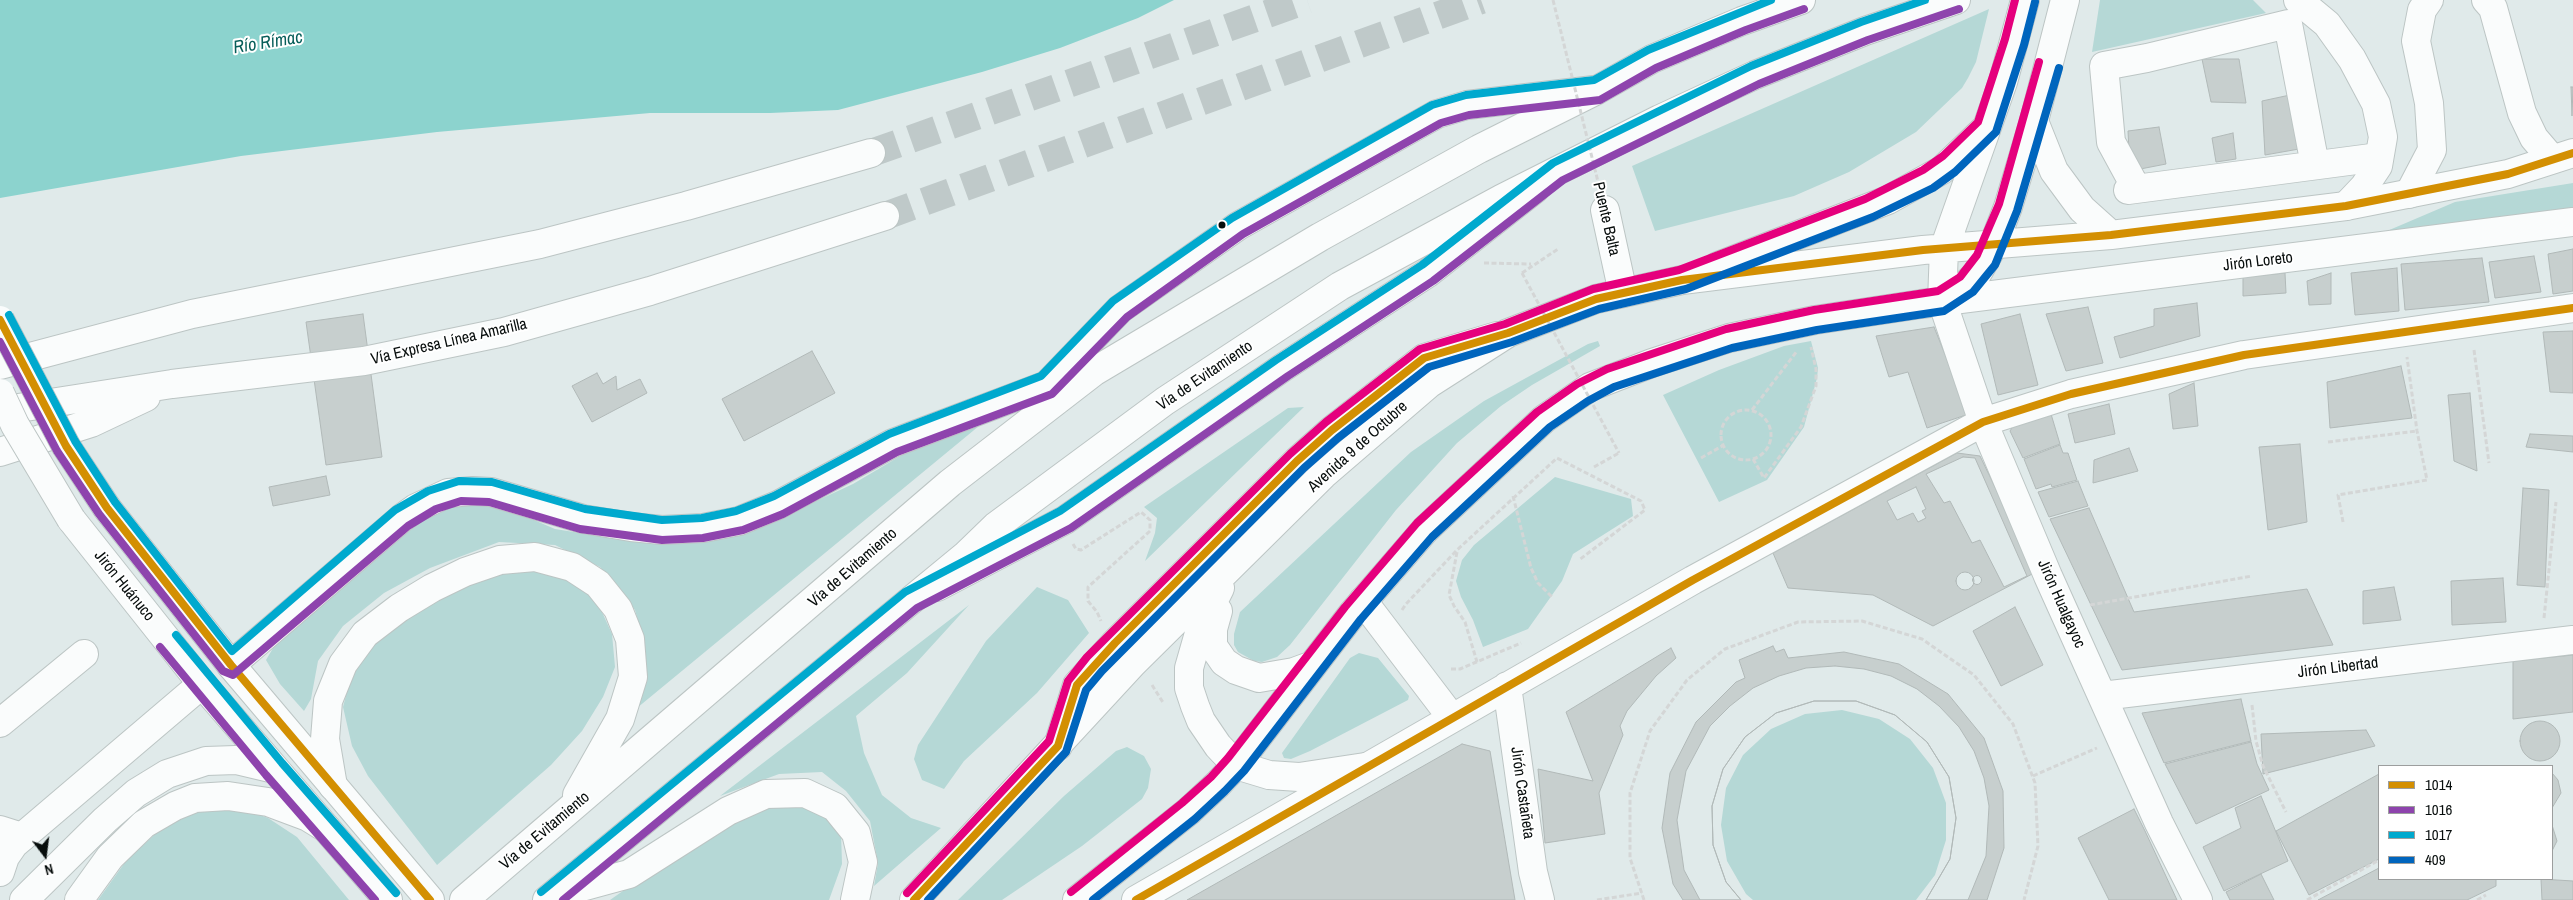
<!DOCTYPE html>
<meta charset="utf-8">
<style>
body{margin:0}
#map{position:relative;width:2573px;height:900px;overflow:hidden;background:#e0eaea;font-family:"Archivo Narrow",sans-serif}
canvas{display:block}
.legend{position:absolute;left:2378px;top:765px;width:175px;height:115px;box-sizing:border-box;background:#fff;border:1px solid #9c9e9e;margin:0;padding:6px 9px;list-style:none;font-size:15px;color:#070d0c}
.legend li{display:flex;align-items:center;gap:10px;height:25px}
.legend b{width:25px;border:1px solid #9c9e9e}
.north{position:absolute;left:20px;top:830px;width:50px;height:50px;-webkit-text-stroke:4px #fff;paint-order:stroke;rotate:165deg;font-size:14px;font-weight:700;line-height:20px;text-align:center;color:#070d0c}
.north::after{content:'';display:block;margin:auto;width:18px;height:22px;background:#070d0c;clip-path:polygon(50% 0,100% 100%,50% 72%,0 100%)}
</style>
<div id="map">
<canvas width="2573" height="900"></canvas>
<ul class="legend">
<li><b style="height:6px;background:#d38f02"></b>1014</li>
<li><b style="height:6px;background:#8e44ad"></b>1016</li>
<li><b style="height:6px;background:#00a9ce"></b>1017</li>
<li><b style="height:6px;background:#0065bd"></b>409</li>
</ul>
<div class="north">N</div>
</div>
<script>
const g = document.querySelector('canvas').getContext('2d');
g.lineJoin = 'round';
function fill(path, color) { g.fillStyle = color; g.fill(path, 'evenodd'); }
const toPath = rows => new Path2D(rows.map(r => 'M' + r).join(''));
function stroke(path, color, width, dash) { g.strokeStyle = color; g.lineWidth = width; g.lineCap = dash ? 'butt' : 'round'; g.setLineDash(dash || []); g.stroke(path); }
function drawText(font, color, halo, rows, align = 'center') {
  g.font = font + ' "Archivo Narrow",sans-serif'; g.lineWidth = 4; g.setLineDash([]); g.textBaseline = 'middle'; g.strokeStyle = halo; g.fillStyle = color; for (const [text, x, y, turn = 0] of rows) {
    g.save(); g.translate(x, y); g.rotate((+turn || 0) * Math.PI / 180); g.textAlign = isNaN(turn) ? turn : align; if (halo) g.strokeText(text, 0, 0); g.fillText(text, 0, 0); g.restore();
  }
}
fill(toPath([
 [2100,0,2253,0,2266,13,2092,52],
 [1989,9,1976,62,1968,78,1962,88,1916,132,1849,172,1794,196,1655,231,1632,166],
 [2573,183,2573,209,2387,231,2455,202],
 [1598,341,1600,346,1532,385,1501,406,1457,443,1396,510,1290,645,1277,657,1262,662,1254,661,1238,652,1234,645,1234,634,1240,612,1411,452,1484,401,1588,344],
 [1811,341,1818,368,1817,378,1804,427,1767,480,1719,502,1663,395,1719,370,1784,346],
 [1002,407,637,708,644,682,645,647,635,610,600,567,555,545,499,542,430,568,384,593,343,626,318,661,311,699,304,711,280,684,266,660,279,638,393,543,424,520,449,506,465,501,499,505,555,529,636,542,701,537,801,508,853,484,907,452],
 [1304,407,1145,561,1155,533,1157,518,1144,507,1288,408],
 [1555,477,1631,499,1633,516,1573,554,1562,581,1528,629,1483,647,1473,620,1461,597,1456,581,1462,560,1474,545],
 [510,568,544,568,575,579,597,601,612,634,615,667,603,697,582,731,551,765,437,865,368,776,352,746,343,707,352,672,370,647,413,611,467,581],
 [1037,587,1068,600,1089,633,1037,693,964,761,944,789,922,780,914,759,918,745,986,641],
 [969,605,907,673,856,716,864,753,882,795,911,818,941,828,874,886,878,863,870,821,846,791,822,772,779,774,720,796],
 [1359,653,1378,658,1409,696,1408,700,1310,751,1291,759,1284,758,1282,753,1350,658],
 [1842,710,1879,719,1910,739,1933,768,1946,803,1946,840,1935,875,1916,900,1753,900,1746,894,1727,861,1721,825,1726,788,1743,755,1771,729,1805,714],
 [1127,747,1144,756,1151,769,1148,788,1142,799,1082,846,1002,900,958,900,1064,796,1116,751],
 [794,799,825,809,841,832,842,864,829,900,610,900,697,839,731,819],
 [231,804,268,818,297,837,349,900,98,900,126,861,167,823,194,809]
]), '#b5d8d6');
fill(toPath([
 [0,0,1174,0,1138,18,1060,48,982,72,838,110,770,113,650,113,437,132,241,156,0,198]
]), '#8cd3ce');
const building = toPath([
 [2202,59,2239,59,2246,103,2211,102,2202,59],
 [2571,87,2573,87,2572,116,2571,87],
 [2290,95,2299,149,2265,155,2262,101,2290,95],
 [2159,127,2166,164,2130,171,2128,131,2159,127],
 [2233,133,2236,159,2216,162,2212,138,2233,133],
 [2573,249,2573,291,2553,294,2548,254,2573,249],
 [2534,256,2541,292,2495,298,2489,262,2534,256],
 [2482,258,2489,302,2405,310,2401,264,2482,258],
 [2397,268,2399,311,2355,315,2351,273,2397,268],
 [2285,273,2286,293,2243,296,2243,277,2285,273],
 [2331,273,2331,304,2309,305,2307,281,2331,273],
 [2197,303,2200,336,2120,358,2114,337,2154,326,2154,309,2197,303],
 [2088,307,2103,363,2066,371,2046,314,2088,307],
 [363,314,382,457,326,465,306,322,363,314],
 [2020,314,2038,385,1998,395,1981,324,2020,314],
 [1934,327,1969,414,1927,428,1908,372,1889,377,1876,336,1934,327],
 [2573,331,2573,393,2550,392,2543,332,2573,331],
 [812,351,835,393,744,441,722,399,812,351],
 [2401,366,2412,418,2330,428,2327,382,2401,366],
 [597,373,603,384,616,376,617,390,640,379,647,393,592,422,572,386,597,373],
 [2194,383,2198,426,2173,429,2169,394,2194,383],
 [2470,393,2477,471,2454,461,2448,395,2470,393],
 [2109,404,2115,434,2075,443,2068,414,2109,404],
 [2051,414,2060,444,2023,458,2010,431,2015,423,2051,414],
 [2530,434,2573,436,2573,452,2526,447,2530,434],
 [2300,444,2307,522,2268,530,2259,447,2300,444],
 [2060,445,2063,453,2068,453,2077,480,2052,487,2051,484,2036,489,2024,459,2060,445],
 [2129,448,2138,471,2093,483,2094,460,2129,448],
 [1957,453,1980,456,2036,572,1933,626,1873,595,1788,588,1773,553,1957,453],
 [1963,457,1975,458,2027,576,2004,587,1980,540,1972,543,1950,501,1944,503,1926,474,1963,457],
 [326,476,330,495,273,506,269,487,326,476],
 [2078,481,2088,506,2049,517,2038,492,2078,481],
 [1916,487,1926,509,1922,511,1926,518,1918,522,1913,513,1897,520,1887,501,1916,487],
 [2523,488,2549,490,2545,587,2517,585,2523,488],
 [2089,508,2134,612,2307,589,2333,645,2122,670,2050,519,2089,508],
 '1956 581a9 9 0 1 1 18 0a9 9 0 1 1-18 0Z',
 '1972.5 580a4.5 4.5 0 1 1 9 0a4.5 4.5 0 1 1-9 0Z',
 [2503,578,2506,622,2452,625,2451,581,2503,578],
 [2394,587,2401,620,2363,624,2363,591,2394,587],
 [2015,607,2043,665,2001,686,1973,631,2015,607],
 [1773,646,1776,652,1784,649,1788,658,1844,652,1899,664,1948,694,1984,738,2003,791,2004,848,1987,900,1926,900,1950,859,1956,818,1949,777,1927,742,1895,715,1856,701,1814,701,1776,713,1745,737,1723,769,1712,806,1713,845,1726,882,1741,900,1683,900,1673,884,1662,828,1670,773,1696,722,1736,682,1745,678,1739,660,1773,646],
 [1671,648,1676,658,1656,676,1627,711,1620,726,1623,735,1599,793,1605,834,1545,843,1538,769,1593,781,1566,712,1671,648],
 [2573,655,2573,712,2513,719,2513,661,2573,655],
 [1835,666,1864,669,1891,676,1917,689,1939,706,1959,727,1974,751,1984,778,1989,806,1986,856,1968,900,1926,900,1950,859,1956,818,1949,777,1927,742,1895,715,1856,701,1814,701,1776,713,1745,737,1723,769,1712,806,1713,845,1726,882,1741,900,1700,900,1684,870,1677,820,1686,771,1710,726,1730,706,1753,688,1779,676,1806,668,1835,666],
 [2241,699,2251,741,2164,763,2142,713,2241,699],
 '2520 741a20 20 0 1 1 40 0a20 20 0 1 1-40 0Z',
 [2366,730,2375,746,2263,774,2261,734,2366,730],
 [2251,742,2257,764,2269,790,2196,824,2165,764,2251,742],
 [1462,744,1490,751,1515,900,1187,900,1462,744],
 [2552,773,2558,780,2561,793,2552,808,2552,773],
 [2379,774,2379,859,2309,895,2276,831,2379,774],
 [2261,796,2288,861,2224,891,2203,847,2241,828,2235,808,2261,796],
 [2134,809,2145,831,2177,900,2109,900,2078,838,2134,809],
 [2552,825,2557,841,2552,851,2552,825],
 [2379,868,2379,879,2496,879,2496,886,2467,900,2318,900,2379,868],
 [2261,874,2274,900,2230,900,2226,892,2261,874],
 [2541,879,2573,881,2573,900,2542,900,2541,879]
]);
fill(building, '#c7cfce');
stroke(building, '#b1b9b8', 1);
stroke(toPath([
 [871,153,1307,0],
 [885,216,1481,0]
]), '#bfc9c9', 28, [28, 14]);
const minor = toPath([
 [2486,0,2493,8,2522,113,2534,138,2552,159],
 [2136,188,2111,142,2104,66,2147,58,2288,24,2315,165],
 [2128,190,2379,157],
 [2409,194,2432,150,2429,103,2416,41,2422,10,2429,0],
 [1605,210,1623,293],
 [1942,301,1983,422,2048,576,2159,823,2198,900],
 [1042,394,1047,385,1120,309,1238,226,1437,114,1467,105,1594,90],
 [937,587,1065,520,1282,368,1428,273,1535,189],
 [1363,601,1452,718],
 [1507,686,1533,872,1540,900],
 [2102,696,2573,640],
 [0,723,84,654],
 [1058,746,1077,685,1115,643,1297,461,1332,430,1424,358,1497,336],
 [0,830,22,837],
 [24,900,105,820,136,793,167,774,206,761,236,760,274,769],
 [1136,900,1693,580,1983,422,2071,394,2244,355,2573,308]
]);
const major = toPath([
 [2034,121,2054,171,2082,209,2111,235],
 [1718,266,1888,200,1942,170,1987,127],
 [1942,301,1955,294,1977,274,1993,246,2008,207,2034,121,2065,0],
 [1942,301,1944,249,2003,82,2025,0],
 [107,508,231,665,430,900],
 [71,519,202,684,388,900],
 [1220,588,1201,626,1189,668,1189,688,1195,706,1201,721,1218,746,1236,765,1269,775,1299,777,1365,767],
 [1218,611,1213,629,1213,646,1224,662,1236,670,1259,678,1294,672,1313,665],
 [914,900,1133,663,1323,475,1430,383,1508,333,1596,299,1682,280,1923,250,2111,235,2346,206,2508,174,2573,153],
 [1077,900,1189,811,1218,784,1236,765,1353,613,1425,530,1544,419,1590,387,1652,363,1729,338,1815,320,1921,304,2573,222]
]);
const highway = toPath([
 [2298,0,2327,24,2352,59,2376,104,2383,137,2378,166,2364,187,2346,206],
 [0,365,192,314,540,244,686,206,871,153],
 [0,411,172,384,364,361,504,332,650,291,885,216],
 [0,452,91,423,146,397],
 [231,665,402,518,416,508,448,493,473,491,491,492,583,519,631,527,662,530,703,528,739,521,778,505,893,443,1047,385,1084,375],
 [333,786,325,739,328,701,343,664,365,634,399,608,432,588,465,572,500,560,535,557,572,567,598,584,618,609,630,639,633,677,620,719,577,795],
 [0,872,5,857,14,844,202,684],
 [563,892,629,874,728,811,766,794,805,793,835,807,856,833,863,862,855,900],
 [79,900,110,857,144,824,175,806,195,798,228,796,268,802,308,817,326,828],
 [464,900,950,483,1095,371,1320,237,1479,149,1597,90,1652,59,1742,21,1801,0],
 [547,900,966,555,996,526,1165,401,1340,286,1501,199,1660,119,1755,75,1865,31,1956,0]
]);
stroke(minor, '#bcc5c4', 30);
stroke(major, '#bcc5c4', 30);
stroke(highway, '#bcc5c4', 30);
stroke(toPath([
 [1484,263,1531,264],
 [1522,273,1558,249],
 [2474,350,2489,463],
 [1752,410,1797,351],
 '1721 435a25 25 0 1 1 50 0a25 25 0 1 1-50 0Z',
 [2328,442,2417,431],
 [1701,458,1724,445],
 [1753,459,1764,478,1801,427,1816,386,1816,369,1811,347],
 [1594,467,1619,453],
 [1513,496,1531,568,1538,583,1552,597],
 [2343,522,2338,495,2427,480,2417,431,2407,357],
 [1073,544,1076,549,1081,550,1141,512,1150,520,1150,531,1088,587,1088,601,1097,612,1101,621],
 [1457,552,1449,595,1454,606,1465,622,1477,662],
 [2090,605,2252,576],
 [1402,610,1406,604,1457,550,1557,458,1641,501,1645,510,1579,560],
 [2544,618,2556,502],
 [1451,669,1460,669,1521,643],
 [1152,685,1164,704],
 [2252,705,2256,741,2263,766,2286,812],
 [2033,776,2097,748],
 [1597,900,1642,893],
 [1644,900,1630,858,1630,793,1650,731,1687,680,1725,649,1798,622,1862,621,1922,639,1932,646,1974,675,2013,724,2035,783,2038,846,2024,900],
 [2307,900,2379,860],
 [2477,900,2486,895]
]), '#d4d6d6', 3, [5, 2.5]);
stroke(minor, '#fafcfc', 28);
stroke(major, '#fafcfc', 28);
stroke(highway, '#fafcfc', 28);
const majorBridge = toPath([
 [0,320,66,446,107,508],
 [0,393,15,425,71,519]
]);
stroke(majorBridge, '#bcc5c4', 30, []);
stroke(toPath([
 [1553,0,1605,210],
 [1522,273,1619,453]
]), '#d4d6d6', 3, [5, 2.5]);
stroke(majorBridge, '#fafcfc', 28);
stroke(toPath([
 [0,320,66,446,107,508,231,665,430,900],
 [914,900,1058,746,1077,685,1115,643,1297,461,1332,430,1424,358,1508,333,1596,299,1682,280,1923,250,2111,235,2346,206,2508,174,2573,153],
 [1136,900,1693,580,1983,422,2071,394,2244,355,2573,308]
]), '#d38f02', 8);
stroke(toPath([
 [0,342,57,451,99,514,223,671,233,675,408,526,436,509,461,501,489,502,580,529,662,540,703,538,743,530,783,514,897,452,1052,394,1127,317,1243,234,1441,123,1469,115,1600,100,1656,68,1746,30,1804,9],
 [160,647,266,775,375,900],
 [563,900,917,608,1071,528,1288,376,1433,281,1563,180,1759,84,1868,40,1959,9]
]), '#8e44ad', 8);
stroke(toPath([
 [9,315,75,441,115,502,232,651,395,510,428,491,459,481,492,482,585,509,662,520,702,518,736,511,774,496,889,434,1041,376,1113,301,1232,218,1432,105,1466,95,1594,80,1648,50,1771,0],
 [176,635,282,763,396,893],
 [541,892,905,592,1060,511,1276,360,1422,265,1553,163,1751,66,1861,22,1925,0]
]), '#00a9ce', 8);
stroke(toPath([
 [928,900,1066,752,1086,690,1102,671,1304,468,1338,438,1429,367,1512,342,1599,309,1686,289,1873,217,1933,188,1955,172,1996,132,2024,45,2035,2],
 [1093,900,1195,819,1225,791,1244,771,1361,619,1432,537,1550,427,1588,401,1614,387,1732,348,1817,330,1944,311,1973,292,1995,265,2017,211,2059,68]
]), '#0065bd', 8);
stroke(toPath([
 [1071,892,1182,803,1211,777,1228,758,1345,607,1417,523,1537,412,1577,384,1607,369,1726,329,1814,310,1938,291,1960,277,1977,255,1999,204,2039,62],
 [907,893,1049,741,1068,681,1087,657,1290,454,1326,422,1420,349,1505,324,1593,289,1679,270,1865,199,1923,170,1943,156,1978,122,2005,39,2015,0]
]), '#e5007d', 8);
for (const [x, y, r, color] of [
 [1222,225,4.5,"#070d0c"]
]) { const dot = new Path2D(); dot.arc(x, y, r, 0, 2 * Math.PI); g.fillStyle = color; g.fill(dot); stroke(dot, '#fff', 2); }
drawText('16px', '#070d0c', '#fff', [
 ["Puente Balta",1606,219,77],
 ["Jirón Loreto",2258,262,-7],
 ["Vía Expresa Línea Amarilla",449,342,-13],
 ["Vía de Evitamiento",1205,376,-34],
 ["Avenida 9 de Octubre",1358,447,-42],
 ["Vía de Evitamiento",853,568,-41],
 ["Jirón Huánuco",124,586,51],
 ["Jirón Hualgayoc",2061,604,66],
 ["Jirón Libertad",2338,668,-7],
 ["Jirón Castañeta",1522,793,82],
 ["Vía de Evitamiento",545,831,-40]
]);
drawText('italic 18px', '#075e5a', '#fff', [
 ["Río Rímac",268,43,-9]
]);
</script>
